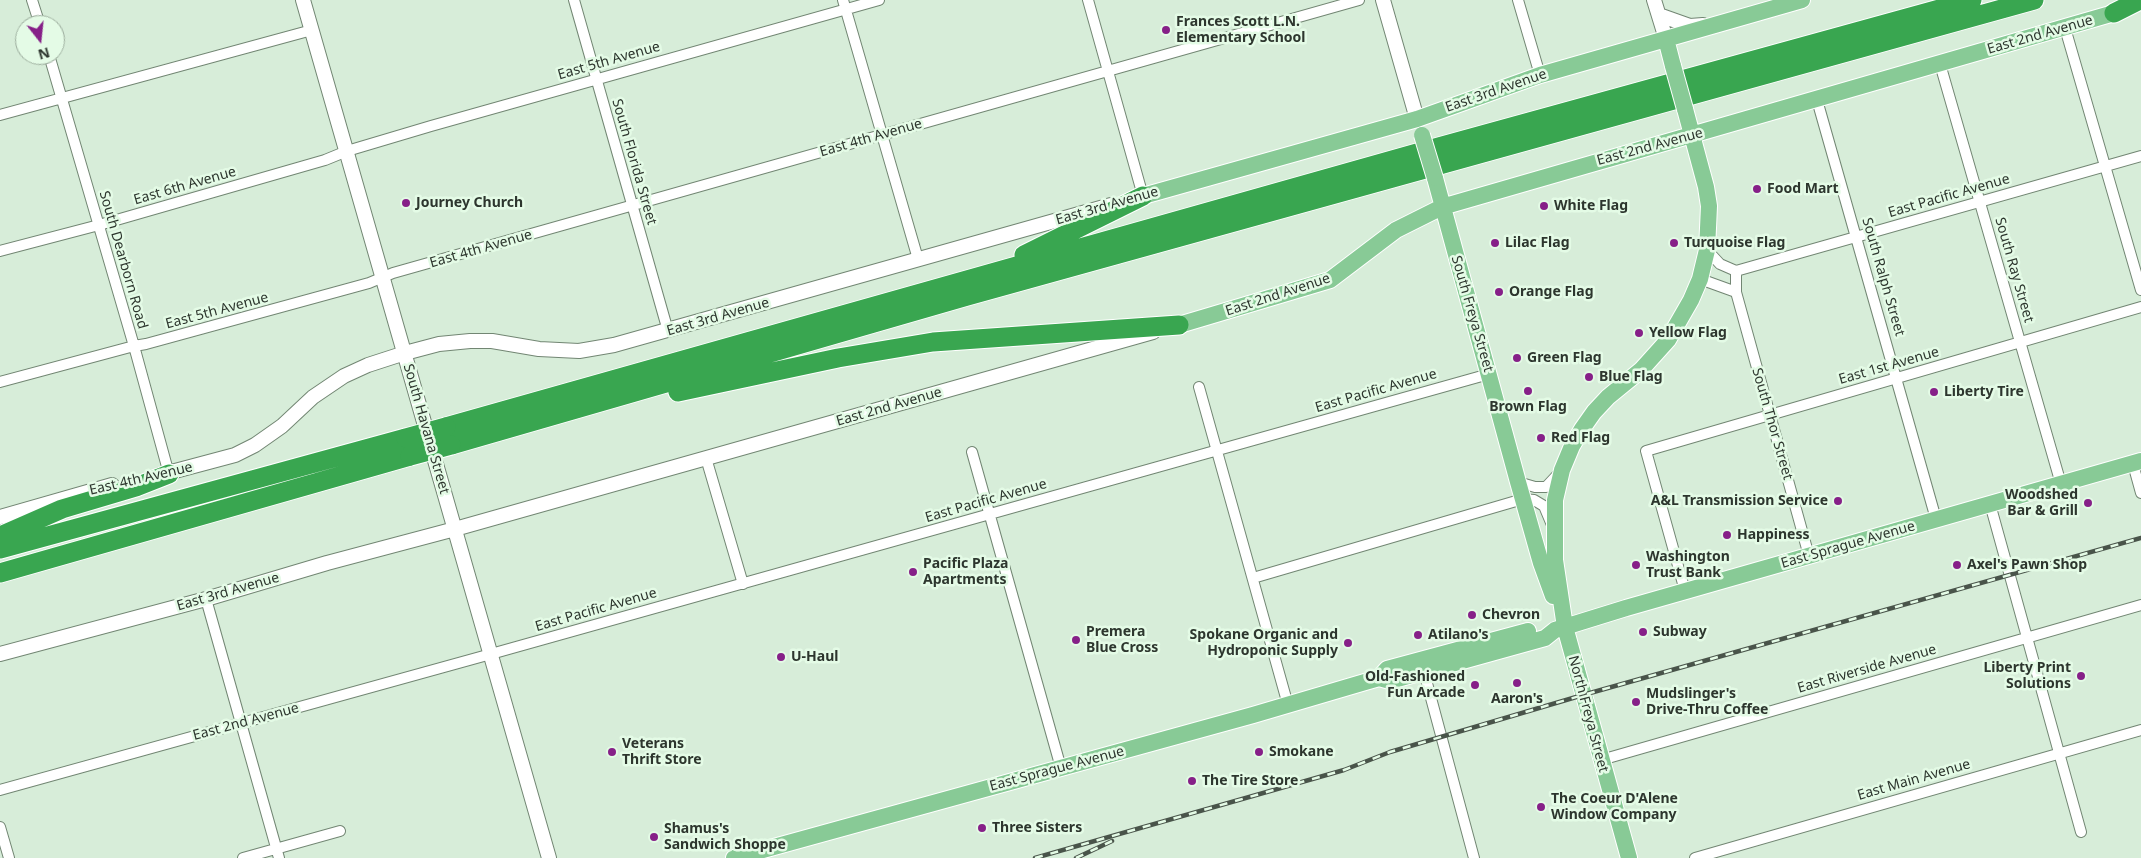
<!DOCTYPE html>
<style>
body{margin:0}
#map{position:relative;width:2141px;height:858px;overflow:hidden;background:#d7edd9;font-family:"Noto Sans",sans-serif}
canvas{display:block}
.north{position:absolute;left:15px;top:15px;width:50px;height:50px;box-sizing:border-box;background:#e4fbe6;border:1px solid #9bac9c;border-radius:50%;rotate:164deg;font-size:14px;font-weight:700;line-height:20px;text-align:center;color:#2d362e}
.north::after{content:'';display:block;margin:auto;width:18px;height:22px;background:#862088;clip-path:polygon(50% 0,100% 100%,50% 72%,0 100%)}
</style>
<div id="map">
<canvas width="2141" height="858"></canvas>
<div class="north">N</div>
</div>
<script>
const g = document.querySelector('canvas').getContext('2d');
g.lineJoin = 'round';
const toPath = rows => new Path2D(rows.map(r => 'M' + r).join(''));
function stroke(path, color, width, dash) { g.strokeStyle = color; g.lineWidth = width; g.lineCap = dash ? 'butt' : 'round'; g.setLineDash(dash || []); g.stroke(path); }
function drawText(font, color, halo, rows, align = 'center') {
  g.font = font + ' "Noto Sans",sans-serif'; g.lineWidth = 5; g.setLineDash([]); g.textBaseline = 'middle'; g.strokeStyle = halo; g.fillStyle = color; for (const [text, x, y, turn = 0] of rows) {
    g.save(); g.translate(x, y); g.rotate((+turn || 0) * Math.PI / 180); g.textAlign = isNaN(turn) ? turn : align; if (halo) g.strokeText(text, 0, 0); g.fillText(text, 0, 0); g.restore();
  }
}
const street = toPath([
 [32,0,40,25],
 [574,0,668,331],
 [843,0,918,259],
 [1088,0,1143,196],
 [1518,0,1540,75],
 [2065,28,2141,290],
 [49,55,134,346,169,474],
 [1940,64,2061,484],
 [1817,100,1936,519],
 [0,115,312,30],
 [1707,250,1720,264,1736,271],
 [0,251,99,225,325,160,347,151,431,126,879,0],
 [1736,271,2141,156],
 [1736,271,1736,292,1809,556],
 [1700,279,1736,292],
 [0,382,134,346,146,344,369,283,393,273,1359,0],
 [1199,387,1288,705],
 [972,452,1061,768],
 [706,458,743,584],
 [2133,464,2141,493],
 [1518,482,1535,487,1546,487,1560,472],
 [1990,504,2081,832],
 [1253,578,1523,499,1534,500,1544,506,1552,525],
 [1685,591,1646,451,2141,307],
 [206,599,279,858],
 [1424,672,1474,858],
 [1601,760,2141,605],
 [0,790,491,654,1489,374],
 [0,827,9,858],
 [243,858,340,831],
 [1695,858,2141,730]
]);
const secondary = toPath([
 [303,0,549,858],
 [1383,0,1417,119],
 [1654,0,1666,39],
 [1659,15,1690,26,1703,25],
 [160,475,235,455,255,445,282,426,313,397,344,376,368,365,405,353,439,344,470,341,492,341,539,349,579,351,614,345,1111,205],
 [0,517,112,485],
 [0,654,206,599,327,563,455,529,1153,332]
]);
const primary = toPath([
 [1666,39,1673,66],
 [1435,178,1518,482,1541,563,1553,596],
 [1143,196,1417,119,1540,75,1802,0],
 [1179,325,1330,280,1396,230,1442,207,2114,13],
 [1379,678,1387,669,1528,631],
 [734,858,1253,715,1365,682,1379,678,1390,681,1545,638,1555,630,1626,608,2141,461],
 [1629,858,1565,627,1555,560,1555,500,1562,470,1572,446,1582,429,1594,412,1608,397,1641,370,1668,340,1691,300,1700,279,1707,250,1709,206,1706,187,1685,109]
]);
const highway = toPath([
 [2114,13,2140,0],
 [1024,255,1143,196],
 [678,392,838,358,933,342,1179,325],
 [446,427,1428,150,1972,0],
 [451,445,967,296,2034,0],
 [0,536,62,509,136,487,169,474],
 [0,549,406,438],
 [0,573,410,456]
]);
stroke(street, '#728673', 12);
stroke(secondary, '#728673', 16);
stroke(primary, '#fff', 18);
stroke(highway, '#fff', 21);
stroke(street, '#fff', 10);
stroke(secondary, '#fff', 14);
stroke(primary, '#88ca96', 16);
stroke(highway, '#39a650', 19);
const rail = toPath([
 [1035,858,1344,770,1390,752,1583,695,2141,538],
 [1076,858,1112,841]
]);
stroke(rail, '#49544a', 4.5);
stroke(rail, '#e4fbe6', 2.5, [8]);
const primaryBridge = toPath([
 [1673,66,1685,109],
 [1422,135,1435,178]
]);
const highwayBridge = toPath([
 [406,438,446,427],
 [410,456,451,445]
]);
stroke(primaryBridge, '#fff', 18, []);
stroke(highwayBridge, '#fff', 21, []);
stroke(primaryBridge, '#88ca96', 16);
stroke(highwayBridge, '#39a650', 19);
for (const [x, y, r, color] of [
 [1166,30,5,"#862088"],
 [1757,189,5,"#862088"],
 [406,203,5,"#862088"],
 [1544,206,5,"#862088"],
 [1495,243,5,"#862088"],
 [1674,243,5,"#862088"],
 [1499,292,5,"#862088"],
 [1639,333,5,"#862088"],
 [1517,358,5,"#862088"],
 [1589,377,5,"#862088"],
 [1528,391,5,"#862088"],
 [1934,392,5,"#862088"],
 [1541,438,5,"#862088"],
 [1838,501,5,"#862088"],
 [2088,503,5,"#862088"],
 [1727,535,5,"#862088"],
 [1636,565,5,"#862088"],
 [1957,565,5,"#862088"],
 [913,572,5,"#862088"],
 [1472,615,5,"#862088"],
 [1643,632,5,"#862088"],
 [1418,635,5,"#862088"],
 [1076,640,5,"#862088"],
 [1348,643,5,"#862088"],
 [781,657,5,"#862088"],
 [2081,676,5,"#862088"],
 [1517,683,5,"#862088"],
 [1475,685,5,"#862088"],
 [1636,702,5,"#862088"],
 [612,752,5,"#862088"],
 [1259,752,5,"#862088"],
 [1192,781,5,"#862088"],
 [1541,807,5,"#862088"],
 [982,828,5,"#862088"],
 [654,837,5,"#862088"]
]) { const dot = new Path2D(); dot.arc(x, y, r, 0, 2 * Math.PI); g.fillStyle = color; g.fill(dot); stroke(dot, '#e4fbe6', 2); }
drawText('bold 14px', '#2d362e', '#e4fbe6', [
 ["Frances Scott L.N.",1176,22],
 ["Elementary School",1176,38],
 ["Food Mart",1767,189],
 ["Journey Church",416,203],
 ["White Flag",1554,206],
 ["Lilac Flag",1505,243],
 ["Turquoise Flag",1684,243],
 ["Orange Flag",1509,292],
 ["Yellow Flag",1649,333],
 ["Green Flag",1527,358],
 ["Blue Flag",1599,377],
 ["Liberty Tire",1944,392],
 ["Brown Flag",1528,407,"center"],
 ["Red Flag",1551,438],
 ["Woodshed",2078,495,"right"],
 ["Bar & Grill",2078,511,"right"],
 ["A&L Transmission Service",1828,501,"right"],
 ["Happiness",1737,535],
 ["Washington",1646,557],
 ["Trust Bank",1646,573],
 ["Pacific Plaza",923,564],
 ["Apartments",923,580],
 ["Axel's Pawn Shop",1967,565],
 ["Chevron",1482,615],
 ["Premera",1086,632],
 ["Blue Cross",1086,648],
 ["Subway",1653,632],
 ["Spokane Organic and",1338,635,"right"],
 ["Hydroponic Supply",1338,651,"right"],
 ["Atilano's",1428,635],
 ["U-Haul",791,657],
 ["Liberty Print",2071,668,"right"],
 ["Solutions",2071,684,"right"],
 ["Old-Fashioned",1465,677,"right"],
 ["Fun Arcade",1465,693,"right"],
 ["Mudslinger's",1646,694],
 ["Drive-Thru Coffee",1646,710],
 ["Aaron's",1517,699,"center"],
 ["Veterans",622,744],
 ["Thrift Store",622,760],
 ["Smokane",1269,752],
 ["The Tire Store",1202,781],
 ["The Coeur D'Alene",1551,799],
 ["Window Company",1551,815],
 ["Three Sisters",992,828],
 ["Shamus's",664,829],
 ["Sandwich Shoppe",664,845]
], 'left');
drawText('14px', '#2d362e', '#e4fbe6', [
 ["East 2nd Avenue",2040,35,-16],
 ["East 5th Avenue",609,61,-16],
 ["East 3rd Avenue",1496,91,-19],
 ["East 4th Avenue",871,138,-16],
 ["East 2nd Avenue",1650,147,-15],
 ["South Florida Street",634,162,74],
 ["East 6th Avenue",185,186,-16],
 ["East Pacific Avenue",1949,196,-16],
 ["East 3rd Avenue",1107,206,-16],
 ["East 4th Avenue",481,249,-16],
 ["South Dearborn Road",123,260,74],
 ["South Ray Street",2014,270,74],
 ["South Ralph Street",1883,277,74],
 ["East 2nd Avenue",1278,295,-18],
 ["East 5th Avenue",217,311,-15],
 ["South Freya Street",1472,314,74],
 ["East 3rd Avenue",718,317,-16],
 ["East 1st Avenue",1889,366,-16],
 ["East Pacific Avenue",1376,391,-16],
 ["East 2nd Avenue",889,407,-16],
 ["South Thor Street",1772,424,74],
 ["South Havana Street",426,429,74],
 ["East 4th Avenue",141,479,-13],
 ["East Pacific Avenue",986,501,-16],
 ["East Sprague Avenue",1848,545,-16],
 ["East 3rd Avenue",228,592,-16],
 ["East Pacific Avenue",596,610,-16],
 ["East Riverside Avenue",1867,669,-16],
 ["North Freya Street",1588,714,75],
 ["East 2nd Avenue",246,722,-15],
 ["East Sprague Avenue",1057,769,-15],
 ["East Main Avenue",1914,780,-16]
]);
</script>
